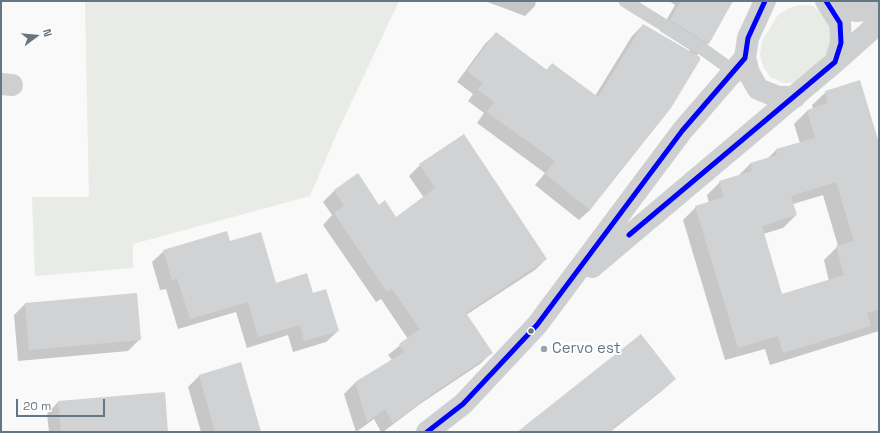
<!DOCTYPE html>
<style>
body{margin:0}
#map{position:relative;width:880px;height:433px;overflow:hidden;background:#f9f9f9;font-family:"Space Grotesk",sans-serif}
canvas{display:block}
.frame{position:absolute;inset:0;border:2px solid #657683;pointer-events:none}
.north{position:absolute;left:16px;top:16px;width:40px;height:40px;-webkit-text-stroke:3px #fff;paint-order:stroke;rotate:74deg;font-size:11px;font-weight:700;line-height:16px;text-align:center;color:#657683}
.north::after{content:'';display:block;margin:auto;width:14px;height:18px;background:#657683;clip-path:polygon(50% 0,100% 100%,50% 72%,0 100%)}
.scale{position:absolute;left:16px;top:399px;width:89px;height:18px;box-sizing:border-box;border:2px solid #657683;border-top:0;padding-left:5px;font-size:12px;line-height:14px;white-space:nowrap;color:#657683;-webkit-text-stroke:3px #fff;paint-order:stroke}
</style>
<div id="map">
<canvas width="880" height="433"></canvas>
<div class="frame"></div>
<div class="north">N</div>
<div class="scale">20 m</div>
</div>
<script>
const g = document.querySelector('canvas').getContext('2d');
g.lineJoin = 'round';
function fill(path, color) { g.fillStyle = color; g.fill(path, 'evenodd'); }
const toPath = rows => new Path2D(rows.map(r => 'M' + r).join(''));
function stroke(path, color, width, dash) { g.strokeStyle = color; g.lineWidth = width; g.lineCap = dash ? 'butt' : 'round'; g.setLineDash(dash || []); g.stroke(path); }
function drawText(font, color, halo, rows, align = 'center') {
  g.font = font + ' "Space Grotesk",sans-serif'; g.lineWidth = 4; g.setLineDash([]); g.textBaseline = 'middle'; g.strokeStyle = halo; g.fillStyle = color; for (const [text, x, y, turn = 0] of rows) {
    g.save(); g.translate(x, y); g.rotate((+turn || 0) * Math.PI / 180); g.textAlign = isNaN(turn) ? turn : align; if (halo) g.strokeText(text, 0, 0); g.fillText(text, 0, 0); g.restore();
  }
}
fill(toPath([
 [85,1,399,1,337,133,310,196,133,244,133,268,35,276,32,197,89,197],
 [800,5,813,6,822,14,829,26,830,42,826,55,793,83,784,83,770,77,763,66,760,55,762,41,778,15,789,8]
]), '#e8ebe6');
fill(toPath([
 [485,1,536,1,535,6,525,16],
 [669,1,732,1,708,43,696,56,590,210,579,220,535,185,545,173,477,123,484,113,468,101,473,94,457,82,485,44,496,33,546,70,552,64,595,96,632,36,643,25,689,52,690,50,660,31,675,5],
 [826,92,879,144,879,331,770,365,765,349,725,360,683,220,696,207,709,203,707,195,720,182,738,176,750,164,767,159,776,150,800,143,794,124,807,111,813,109,812,105],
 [823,195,838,246,824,260,829,281,782,295,763,234,783,228,796,215,793,204],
 [420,165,546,259,535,270,466,315,491,353,480,364,420,404,383,432,381,432,374,419,356,432,344,394,355,383,392,360,388,355,408,339,381,299,376,302,323,225,332,215,323,202,334,191,358,175,379,206,396,218,424,198,409,176],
 [229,243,275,284,312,294,338,331,326,342,293,352,288,335,247,348,236,312,178,329,166,289,160,290,152,262,164,251],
 [25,304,140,339,128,351,18,361,14,315],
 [200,375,260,432,201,432,188,387],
 [675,379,663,390,610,432,519,432],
 [58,402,167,432,49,432,47,414]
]), '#0003');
fill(toPath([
 [681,1,733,1,709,44,670,20],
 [643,24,700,57,700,60,671,108,590,210,545,174,555,161,487,112,494,102,477,89,483,83,467,71,496,32,547,70,552,63,598,97],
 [860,80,879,143,879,309,867,313,871,326,783,353,778,336,738,348,695,206,724,197,719,181,752,171,750,163,777,155,776,149,815,138,807,110,828,103,825,91],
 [836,182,854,241,836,246,844,275,782,294,762,226,797,215,791,196],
 [464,134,547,259,466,313,493,353,432,394,393,423,385,409,367,422,355,382,404,352,399,344,420,329,392,289,387,292,334,213,344,206,334,190,358,173,379,205,385,200,396,217,435,188,419,164],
 [227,231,230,241,261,232,276,283,307,273,313,293,326,289,339,331,304,341,300,325,258,337,248,302,190,319,177,278,172,280,163,250],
 [137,293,141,340,29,350,25,303],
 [641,334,676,379,608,432,517,432],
 [241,362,261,432,215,432,199,375],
 [165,392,168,432,61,432,58,401]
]), '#d0d2d3');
stroke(toPath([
 [625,1,704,50,739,75]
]), '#cecfd0', 13);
stroke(toPath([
 [765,1,748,38,745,58,749,73,758,89,778,97,795,97],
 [831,7,856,11,879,9],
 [835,62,879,23],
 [1,84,12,85],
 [592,267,835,62,841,43,840,23,826,1],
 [427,432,463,404,537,325,682,131,745,58]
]), '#cecfd0', 22);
stroke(toPath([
 [629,235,835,62,841,43,840,23,826,1],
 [427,432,463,404,537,325,682,131,745,58,748,38,765,1]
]), '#00f', 5);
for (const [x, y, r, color] of [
 [531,331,3.5,"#657683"],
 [544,349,4,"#99a4ac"]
]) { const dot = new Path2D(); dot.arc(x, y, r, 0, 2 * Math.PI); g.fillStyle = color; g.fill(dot); stroke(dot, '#fff', 1.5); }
drawText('15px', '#657683', '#fff', [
 ["Cervo est",552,349]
], 'left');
</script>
